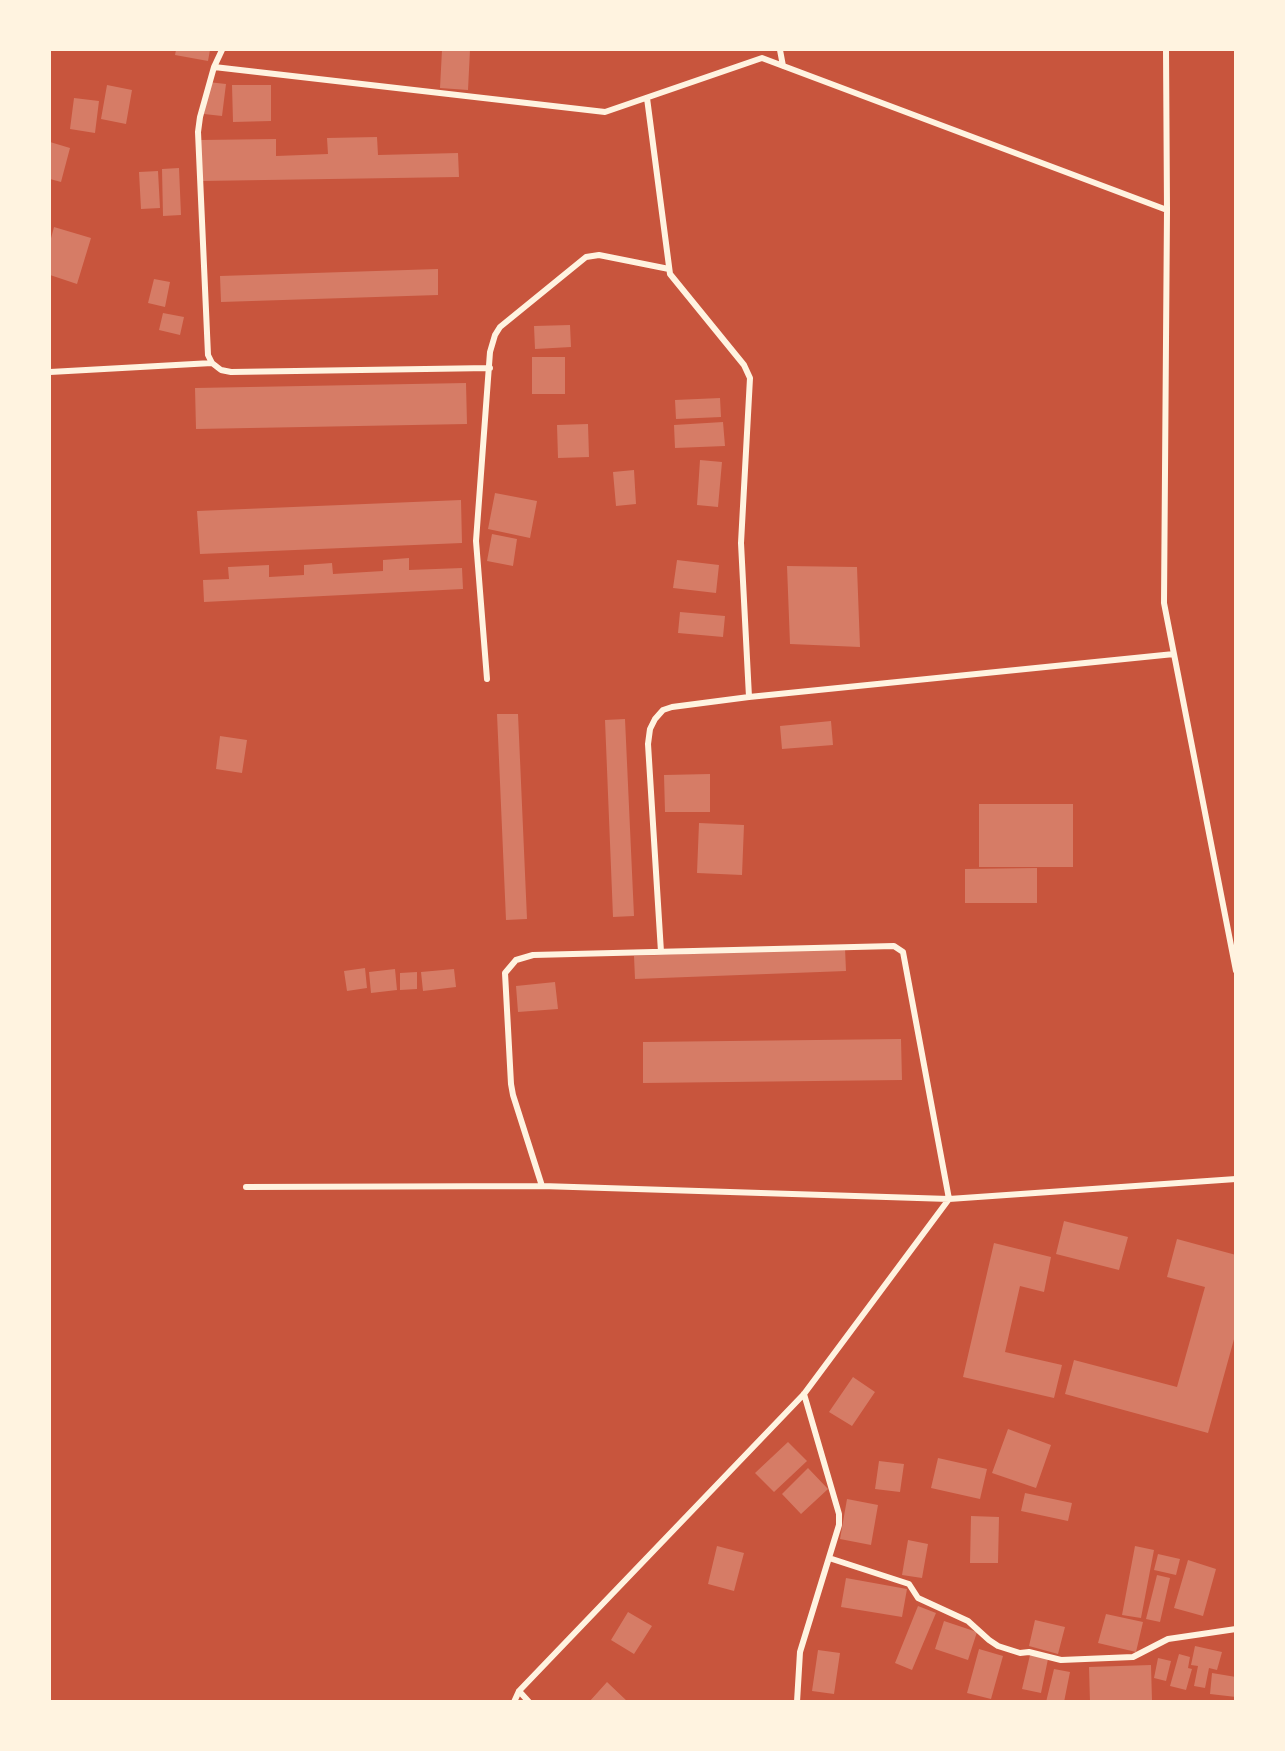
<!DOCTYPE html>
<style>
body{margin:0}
#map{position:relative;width:1285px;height:1751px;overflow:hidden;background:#c8553d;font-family:Raleway,sans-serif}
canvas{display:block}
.frame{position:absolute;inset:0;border:51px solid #fff3e0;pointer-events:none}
</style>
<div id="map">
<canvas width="1285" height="1751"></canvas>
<div class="frame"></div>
</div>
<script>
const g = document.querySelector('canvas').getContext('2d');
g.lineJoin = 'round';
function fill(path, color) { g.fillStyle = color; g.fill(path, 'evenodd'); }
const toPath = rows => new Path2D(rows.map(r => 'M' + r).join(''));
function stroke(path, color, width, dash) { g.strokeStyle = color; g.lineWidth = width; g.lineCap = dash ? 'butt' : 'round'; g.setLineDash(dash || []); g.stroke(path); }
fill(toPath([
 [176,50,210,50,208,61,175,55],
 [442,50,470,50,468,90,440,88],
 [208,82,226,84,222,116,204,114],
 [107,85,132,90,126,124,101,119],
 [232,85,271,85,271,121,233,122],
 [74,98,99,101,95,133,70,129],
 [377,137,378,155,458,153,459,177,201,181,200,140,276,139,276,156,328,154,327,138],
 [50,142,70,148,61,182,50,179],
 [179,168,181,215,163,216,162,169],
 [158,171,160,208,141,209,139,172],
 [54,227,91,238,77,284,50,275,50,242],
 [438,269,438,295,221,302,220,276],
 [154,279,170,282,165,307,148,303],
 [163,313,184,317,180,335,159,330],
 [570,325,571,347,535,349,534,326],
 [532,357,565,357,565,394,532,394],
 [466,383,467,424,196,429,195,388],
 [720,398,721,417,676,419,675,400],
 [723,422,725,446,675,448,674,425],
 [588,424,589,457,558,458,557,425],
 [700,460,722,462,718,507,697,505],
 [634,470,636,504,616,506,613,472],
 [495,493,537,501,530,538,488,529],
 [461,500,462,543,200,554,197,511],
 [492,534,517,539,513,566,487,561],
 [409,558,409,570,462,568,463,589,204,602,203,580,229,579,228,567,269,565,269,577,304,575,304,565,332,563,333,574,383,571,383,560],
 [677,560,719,565,716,593,673,588],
 [787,566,857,567,860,647,790,644],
 [680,612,725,616,723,637,678,633],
 [497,714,518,714,527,919,506,920],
 [625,719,634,916,613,917,605,720],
 [831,721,833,745,782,749,780,726],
 [220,736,247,740,242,773,216,769],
 [710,774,710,812,665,812,664,775],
 [979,804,1073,804,1073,867,979,867],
 [699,823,744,825,742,875,697,873],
 [1037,868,1037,903,965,903,965,869],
 [845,948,846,971,635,979,634,956],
 [365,968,367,988,347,991,344,971],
 [395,969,397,990,371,993,369,972],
 [454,969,456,987,423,991,421,972],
 [417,972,417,989,400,990,400,973],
 [555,982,558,1009,518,1012,516,986],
 [901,1039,902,1080,643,1083,643,1042],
 [1064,1221,1128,1237,1119,1270,1056,1254],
 [1177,1239,1236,1255,1236,1332,1208,1433,1065,1394,1074,1360,1177,1387,1205,1287,1167,1277],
 [994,1243,1051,1257,1044,1292,1020,1286,1005,1352,1062,1365,1054,1398,963,1377],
 [853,1377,875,1392,852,1426,829,1412],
 [1008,1429,1051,1445,1036,1488,992,1473],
 [788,1442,807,1461,774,1492,755,1473],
 [938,1458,987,1469,980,1499,931,1488],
 [879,1461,904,1464,900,1492,875,1489],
 [808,1468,828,1489,801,1514,782,1494],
 [1025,1493,1072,1503,1068,1521,1021,1511],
 [847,1499,878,1505,871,1545,840,1539],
 [971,1516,999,1517,998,1563,970,1563],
 [908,1540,928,1544,922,1578,902,1575],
 [717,1546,744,1553,734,1591,708,1584],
 [1135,1546,1154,1550,1141,1618,1122,1615],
 [1158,1554,1180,1559,1176,1575,1154,1570],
 [1188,1560,1216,1569,1203,1616,1174,1608],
 [1157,1575,1170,1578,1160,1622,1146,1619],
 [846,1578,907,1589,902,1617,841,1607],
 [918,1606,936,1613,912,1670,895,1663],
 [628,1612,652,1626,634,1654,611,1640],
 [1106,1614,1143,1622,1136,1652,1098,1643],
 [1035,1620,1065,1627,1058,1654,1029,1646],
 [944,1621,977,1632,968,1660,935,1649],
 [1195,1646,1222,1652,1217,1670,1209,1668,1205,1688,1194,1686,1198,1666,1191,1665],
 [979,1649,1003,1656,991,1699,967,1693],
 [818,1650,840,1653,834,1694,812,1691],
 [1179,1654,1190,1657,1188,1668,1192,1669,1186,1690,1170,1686],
 [1030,1655,1048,1659,1041,1693,1022,1689],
 [1158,1658,1171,1661,1166,1681,1154,1678],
 [1151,1665,1152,1701,1090,1702,1089,1667],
 [1054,1669,1070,1672,1064,1702,1046,1702],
 [1212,1673,1236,1677,1236,1697,1210,1694],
 [607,1682,628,1702,589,1702]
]), '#d67c66');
stroke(toPath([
 [222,50,214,67,605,112,762,58,1167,210],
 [780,50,783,66],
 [1166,50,1167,210,1164,603,1236,971],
 [214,67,200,117,198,132,208,355,212,363,221,370,231,372,490,368],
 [647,98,670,274,744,365,750,378,741,543,749,697],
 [50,372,212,363],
 [487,679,476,541,490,352,495,335,500,327,586,257,599,255,669,269],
 [661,952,648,744,650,729,655,719,663,710,672,707,749,697,1174,654],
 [246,1187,542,1186,949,1199,903,952,894,946,533,955,516,960,505,973,511,1084,513,1095,542,1186],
 [829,1558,909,1584,918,1598,968,1621,989,1640,998,1646,1020,1653,1029,1652,1061,1660,1133,1657,1168,1639,1236,1629],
 [519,1691,529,1702],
 [514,1702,519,1691,804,1394,949,1199,1236,1179],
 [797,1702,800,1652,839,1525,839,1514,804,1394]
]), '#fff3e0', 6);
</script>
